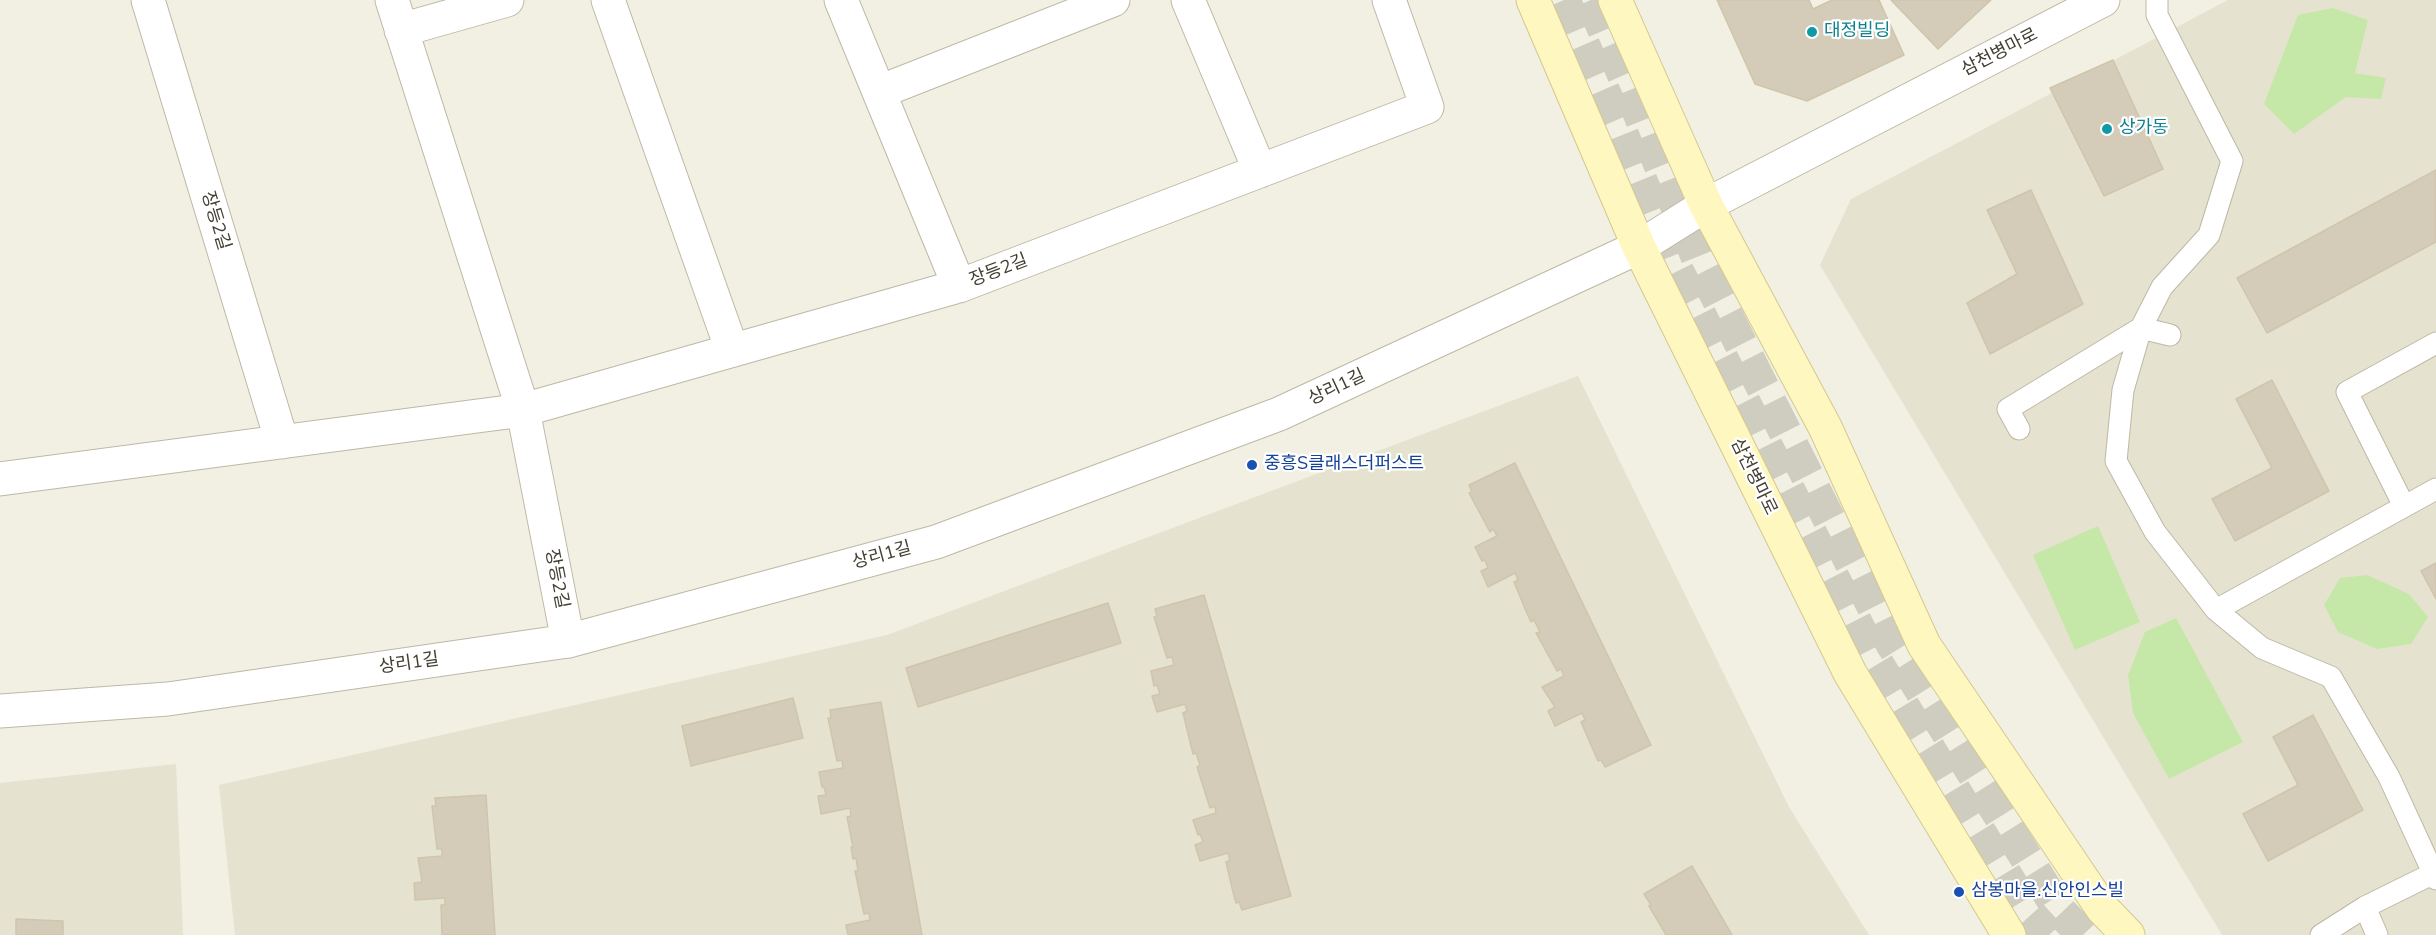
<!DOCTYPE html>
<meta charset="utf-8">
<style>
body{margin:0}
canvas{display:block;background:#f2efe3}
</style>
<canvas width="2436" height="935"></canvas>
<script>
const g = document.querySelector('canvas').getContext('2d');
g.lineJoin = 'round';
function fill(path, color) { g.fillStyle = color; g.fill(path, 'evenodd'); }
const toPath = rows => new Path2D(rows.map(r => 'M' + r).join(''));
function stroke(path, color, width, dash) { g.strokeStyle = color; g.lineWidth = width; g.lineCap = dash ? 'butt' : 'round'; g.setLineDash(dash || []); g.stroke(path); }
function drawText(font, color, halo, rows, align = 'center') {
  g.font = font + ' "Nunito Sans","Noto Sans KR",sans-serif'; g.lineWidth = 4.5; g.setLineDash([]); g.textBaseline = 'middle'; g.strokeStyle = halo; g.fillStyle = color; for (const [text, x, y, turn = 0] of rows) {
    g.save(); g.translate(x, y); g.rotate((+turn || 0) * Math.PI / 180); g.textAlign = isNaN(turn) ? turn : align; if (halo) g.strokeText(text, 0, 0); g.fillText(text, 0, 0); g.restore();
  }
}
fill(toPath([
 [2228,0,2436,0,2436,935,2222,935,1820,265,1851,199],
 [1578,376,1789,807,1869,935,235,935,219,785,887,635],
 [176,764,183,935,0,935,0,783]
]), '#e6e2d0');
fill(toPath([
 [2333,8,2368,20,2355,73,2386,78,2381,99,2346,97,2294,134,2264,104,2298,15],
 [2098,526,2140,622,2075,650,2033,555],
 [2367,575,2409,594,2428,617,2411,644,2377,649,2338,632,2324,605,2340,578],
 [2176,618,2243,742,2169,779,2133,713,2128,675,2145,632]
]), '#c5e8a9');
const building = toPath([
 [1717,0,1809,0,1813,9,1832,0,1879,0,1904,55,1807,101,1755,84,1717,0],
 [1891,0,1991,0,1938,49,1891,0],
 [2113,60,2163,169,2104,196,2050,88,2113,60],
 [2436,170,2436,242,2267,333,2237,278,2436,170],
 [2031,190,2083,304,1990,354,1967,303,2017,274,1987,210,2031,190],
 [2272,380,2329,491,2235,541,2212,499,2272,468,2236,399,2272,380],
 [1515,463,1651,745,1605,767,1601,760,1598,761,1581,722,1585,720,1582,713,1555,726,1548,711,1555,707,1542,687,1564,676,1561,669,1557,671,1536,633,1540,632,1534,620,1531,622,1526,611,1514,582,1518,580,1515,573,1488,587,1481,571,1488,568,1485,560,1482,561,1475,547,1497,536,1493,529,1490,532,1469,493,1472,492,1469,485,1515,463],
 [2436,563,2436,599,2421,571,2436,563],
 [1204,595,1291,896,1242,910,1239,902,1236,903,1233,892,1226,862,1230,860,1228,853,1200,861,1195,845,1203,842,1200,834,1198,835,1193,820,1216,813,1215,806,1210,808,1197,767,1200,765,1196,753,1193,754,1183,713,1187,711,1185,704,1157,712,1152,696,1160,694,1157,685,1154,686,1151,671,1174,665,1172,657,1167,658,1154,617,1157,617,1155,609,1204,595],
 [1108,603,1121,643,918,707,906,668,1108,603],
 [793,698,803,738,691,766,682,726,793,698],
 [881,702,922,935,848,935,846,925,870,920,869,913,864,914,855,871,858,871,856,858,853,859,851,847,853,847,847,817,851,816,850,808,821,814,818,796,826,795,824,787,822,787,819,772,843,768,842,760,837,761,828,718,831,718,830,710,881,702],
 [2313,715,2363,810,2268,861,2243,814,2298,785,2273,737,2313,715],
 [486,795,495,935,442,935,441,905,445,905,445,898,415,900,414,883,422,882,418,858,442,856,442,849,437,849,432,806,436,806,435,798,486,795],
 [1692,866,1732,935,1666,935,1649,906,1651,905,1644,894,1692,866],
 [16,919,63,921,63,935,16,935,16,919]
]);
fill(building, '#d4ccb8');
stroke(building, '#cfc5ab', 1.5);
stroke(toPath([
 [1564,0,1619,126,1677,270,1874,658,2029,913,2049,935],
 [1591,0,1625,78,1698,259,1892,644,2059,910,2083,935]
]), '#cfccc0', 33, [33, 16]);
const service = toPath([
 [2157,0,2157,15,2232,161,2209,235,2162,287,2141,328,2123,390,2116,461,2155,532,2216,610,2262,648,2331,677,2389,777,2436,879],
 [2019,429,2008,409,2141,328,2170,335],
 [2404,506,2347,392,2436,343],
 [2216,610,2436,489],
 [2365,907,2377,935],
 [2321,935,2365,907,2436,872]
]);
const minor = toPath([
 [148,0,282,442],
 [392,0,523,410,568,641],
 [608,0,732,350],
 [841,0,959,286],
 [1188,0,1260,171],
 [401,30,507,0],
 [879,92,1113,0],
 [0,479,523,410,959,286,1427,107,1389,0]
]);
const tertiary = toPath([
 [0,711,168,699,568,641,936,542,1279,414,1639,247,1706,205,2103,0]
]);
const secondary = toPath([
 [1533,0,1639,247,1850,673,2009,935],
 [1615,0,1706,205,1825,427,1924,645,2102,908,2128,935]
]);
stroke(service, '#beb8a5', 23);
stroke(minor, '#beb8a5', 35);
stroke(tertiary, '#beb8a5', 35);
stroke(secondary, '#d4c990', 35);
stroke(service, '#fff', 21);
stroke(minor, '#fff', 33);
stroke(tertiary, '#fff', 33);
stroke(secondary, '#fff7c0', 33);
for (const [x, y, r, color] of [
 [1812,32,6,"#0f9aa8"],
 [2107,129,6,"#0f9aa8"],
 [1252,465,6,"#1a4fb4"],
 [1959,892,6,"#1a4fb4"]
]) { const dot = new Path2D(); dot.arc(x, y, r, 0, 2 * Math.PI); g.fillStyle = color; g.fill(dot); stroke(dot, '#fff', 2); }
drawText('18px', '#0d838f', '#fff', [
 ["대정빌딩",1824,32],
 ["상가동",2119,129]
], 'left');
drawText('18px', '#443f33', '#fff', [
 ["삼천병마로",2000,53,-27],
 ["장등2길",215,221,73],
 ["장등2길",999,271,-21],
 ["상리1길",1337,388,-25],
 ["삼천병마로",1753,477,64],
 ["상리1길",882,556,-15],
 ["장등2길",556,579,79],
 ["상리1길",409,664,-8]
]);
drawText('18px', '#164399', '#fff', [
 ["중흥S클래스더퍼스트",1264,465],
 ["삼봉마을.신안인스빌",1971,892]
], 'left');
</script>
